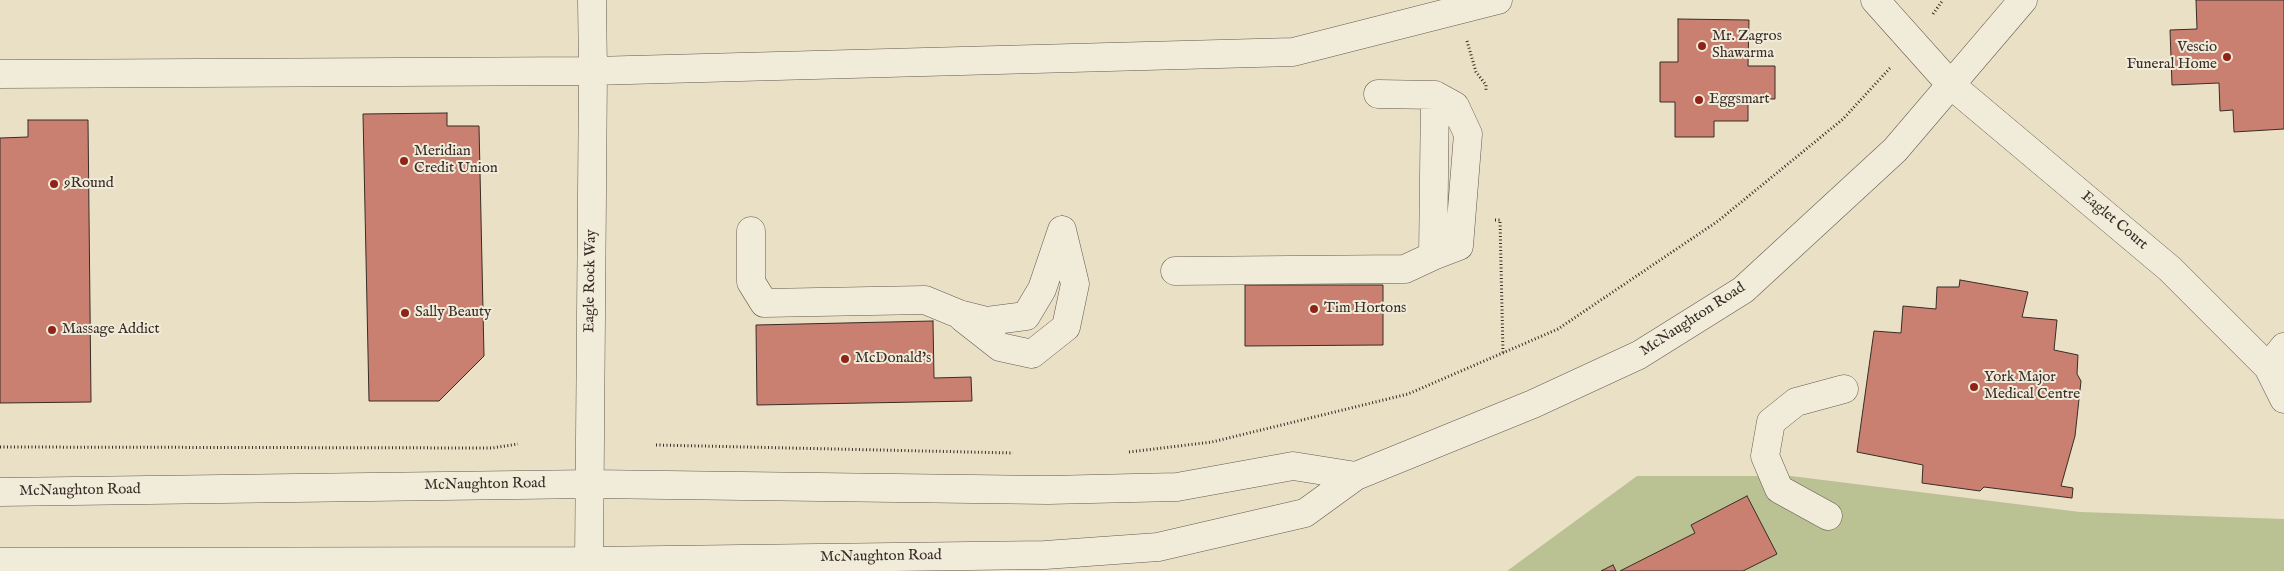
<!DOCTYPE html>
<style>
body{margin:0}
canvas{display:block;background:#eae0c6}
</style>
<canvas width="2284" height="571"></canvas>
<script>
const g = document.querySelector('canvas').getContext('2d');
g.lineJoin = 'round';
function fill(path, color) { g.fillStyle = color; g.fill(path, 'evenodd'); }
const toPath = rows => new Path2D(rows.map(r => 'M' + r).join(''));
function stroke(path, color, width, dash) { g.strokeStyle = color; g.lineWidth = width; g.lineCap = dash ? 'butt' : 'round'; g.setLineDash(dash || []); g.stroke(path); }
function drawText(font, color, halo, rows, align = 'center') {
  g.font = font + ' "IM FELL English",serif'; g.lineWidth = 4; g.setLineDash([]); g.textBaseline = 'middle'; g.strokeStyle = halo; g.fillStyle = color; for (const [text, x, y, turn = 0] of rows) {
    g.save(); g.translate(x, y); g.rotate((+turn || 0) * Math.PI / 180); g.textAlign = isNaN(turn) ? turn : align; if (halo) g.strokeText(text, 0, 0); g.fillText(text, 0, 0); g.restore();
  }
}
fill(toPath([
 [1637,476,1791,476,2080,512,2284,519,2284,571,1507,571]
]), '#bac193');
const building = toPath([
 [2196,0,2284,0,2284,129,2234,132,2233,110,2220,111,2219,83,2172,85,2170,30,2197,29,2196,0],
 [1678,19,1749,20,1748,66,1775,66,1775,99,1748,99,1748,121,1714,121,1714,137,1675,137,1675,102,1660,102,1660,62,1678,62,1678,19],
 [447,113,447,126,479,126,484,356,439,401,369,401,363,114,447,113],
 [28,120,88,120,91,402,0,403,0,138,28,137,28,120],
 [1960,280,2028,292,2022,317,2057,320,2054,350,2078,355,2077,374,2081,381,2075,436,2061,486,2073,488,2072,498,1984,487,1980,491,1922,483,1923,465,1857,452,1874,331,1901,333,1903,306,1936,309,1937,287,1959,287,1960,280],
 [1245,285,1383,285,1383,345,1245,346,1245,285],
 [933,321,934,378,971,377,972,401,757,405,756,325,933,321],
 [1747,496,1777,554,1743,571,1620,571,1695,533,1691,525,1747,496],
 [1613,565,1616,571,1601,571,1613,565]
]);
fill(building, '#c98071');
stroke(building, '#392c26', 1);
const minor = toPath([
 [1875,0,1951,85,2170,269,2268,367,2284,399],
 [0,74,593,71,1293,52,1498,0],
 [751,231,751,282,764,303,925,300,959,314,987,321,1026,316,1042,289,1062,230],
 [1433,256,1459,246,1468,134,1455,106,1435,95],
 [1175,271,1405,269,1433,256,1435,95,1378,94],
 [963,318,1000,347,1032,354,1066,327,1075,284,1062,230],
 [2268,367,2284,347],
 [0,492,591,484,1048,490,1177,487,1293,466,1356,476],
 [1828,516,1779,489,1765,456,1771,422,1796,402,1844,389],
 [589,561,593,71,592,0],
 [0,562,589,561,1045,555,1158,547,1305,513,1356,476,1533,404,1639,355,1743,290,1895,150,2023,0]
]);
stroke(minor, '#65594e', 29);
stroke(toPath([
 [1933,14,1943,0],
 [1467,41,1476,72,1486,85,1486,90],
 [1495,220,1500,220,1503,353],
 [656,445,1013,453],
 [0,447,492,448,518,444],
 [1129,452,1212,442,1408,394,1558,329,1718,221,1843,119,1891,67]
]), '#392c26', 3, [1, 2.5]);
stroke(minor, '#f1ebda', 28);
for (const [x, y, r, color] of [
 [1702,46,5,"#8f2418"],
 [2227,57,5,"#8f2418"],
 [1699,100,5,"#8f2418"],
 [404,161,5,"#8f2418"],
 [54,184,5,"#8f2418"],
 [1314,309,5,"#8f2418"],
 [405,313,5,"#8f2418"],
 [52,330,5,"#8f2418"],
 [845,359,5,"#8f2418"],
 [1974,387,5,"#8f2418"]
]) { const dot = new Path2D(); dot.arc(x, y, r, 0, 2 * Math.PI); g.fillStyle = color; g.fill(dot); stroke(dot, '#f1ebda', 2); }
drawText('15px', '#392c26', '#f1ebda', [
 ["Mr. Zagros",1712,37],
 ["Shawarma",1712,54],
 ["Vescio",2217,48,"right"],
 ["Funeral Home",2217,65,"right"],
 ["Eggsmart",1709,100],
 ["Meridian",414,152],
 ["Credit Union",414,169],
 ["9Round",64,184],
 ["Tim Hortons",1324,309],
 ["Sally Beauty",415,313],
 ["Massage Addict",62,330],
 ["McDonald's",855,359],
 ["York Major",1984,378],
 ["Medical Centre",1984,395]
], 'left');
drawText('15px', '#392c26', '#f1ebda', [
 ["Eaglet Court",2114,221,40],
 ["Eagle Rock Way",591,281,-89],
 ["McNaughton Road",1693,320,-33],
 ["McNaughton Road",485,485,-1],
 ["McNaughton Road",80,491,-1],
 ["McNaughton Road",881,557,-1]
]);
</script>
